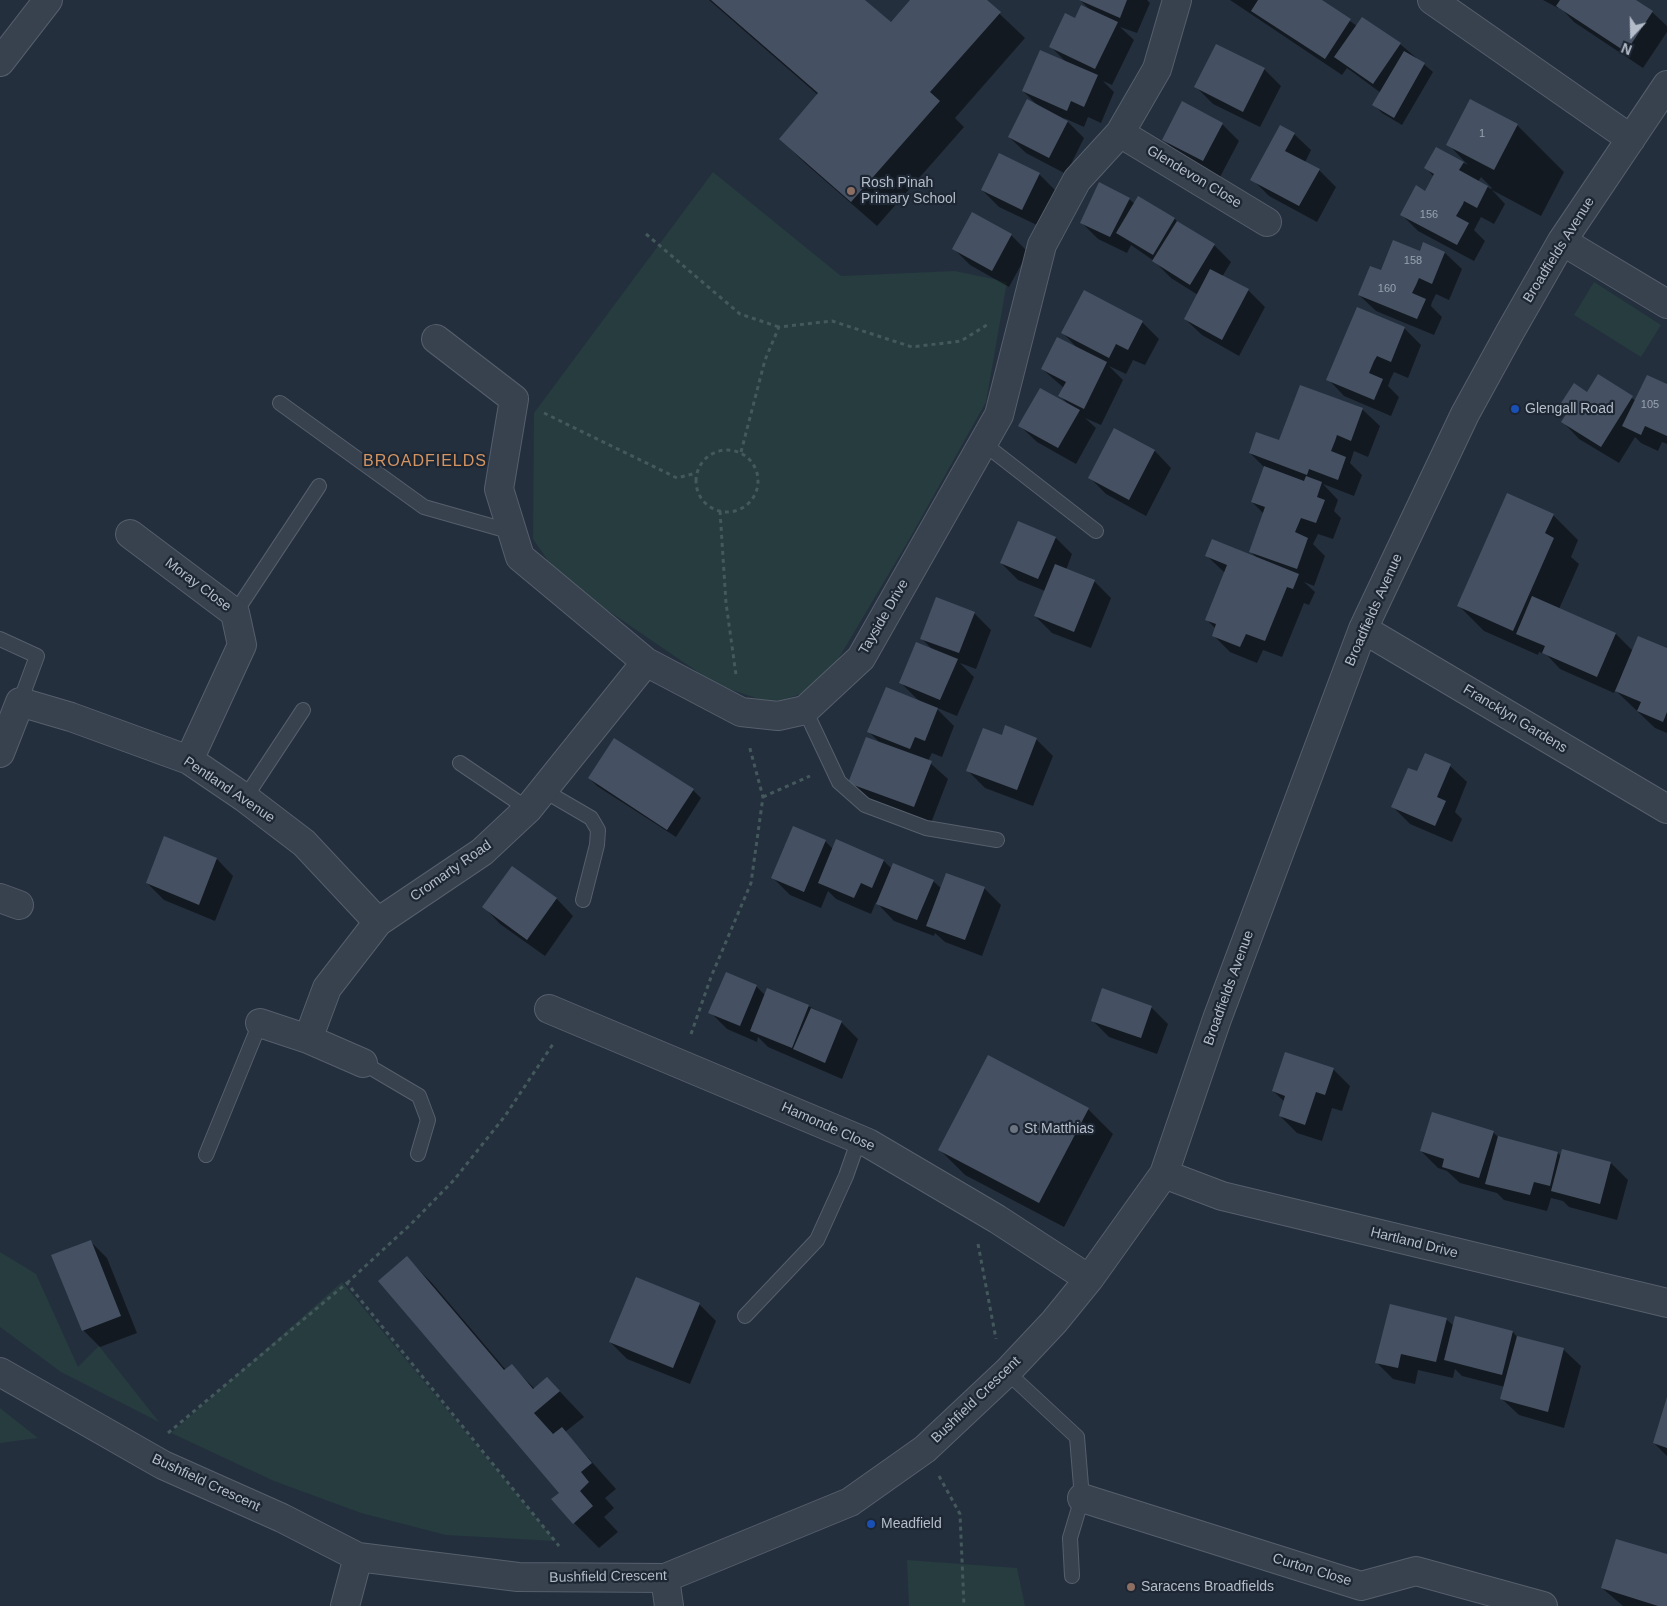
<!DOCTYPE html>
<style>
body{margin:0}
#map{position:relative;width:1667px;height:1606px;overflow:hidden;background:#242f3e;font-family:Helvetica,sans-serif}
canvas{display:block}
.north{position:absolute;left:1607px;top:10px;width:50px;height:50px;-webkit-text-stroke:4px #1d2633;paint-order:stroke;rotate:201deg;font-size:14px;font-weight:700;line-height:20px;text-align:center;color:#b4bcc9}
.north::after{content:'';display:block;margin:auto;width:18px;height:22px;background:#b4bcc9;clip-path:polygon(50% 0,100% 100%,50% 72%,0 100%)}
</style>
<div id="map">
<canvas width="1667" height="1606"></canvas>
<div class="north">N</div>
</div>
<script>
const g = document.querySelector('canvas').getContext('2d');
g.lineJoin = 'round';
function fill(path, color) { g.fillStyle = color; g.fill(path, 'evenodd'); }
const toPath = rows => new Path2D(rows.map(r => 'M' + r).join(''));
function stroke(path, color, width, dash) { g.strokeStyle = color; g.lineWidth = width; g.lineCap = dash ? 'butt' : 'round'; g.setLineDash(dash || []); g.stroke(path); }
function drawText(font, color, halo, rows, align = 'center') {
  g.font = font + ' Helvetica,sans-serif'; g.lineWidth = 4.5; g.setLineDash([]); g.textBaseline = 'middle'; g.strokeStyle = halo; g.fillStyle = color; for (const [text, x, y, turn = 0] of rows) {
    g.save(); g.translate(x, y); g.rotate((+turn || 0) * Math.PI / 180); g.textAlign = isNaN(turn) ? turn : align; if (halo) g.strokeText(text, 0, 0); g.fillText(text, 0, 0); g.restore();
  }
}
fill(toPath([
 [713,172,841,276,955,271,1007,282,986,402,910,538,821,688,771,703,717,685,560,578,533,539,534,413],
 [1594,282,1661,325,1641,357,1574,315],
 [0,1252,36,1274,78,1367,99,1346,159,1422,61,1372,0,1327],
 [342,1282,555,1541,446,1535,361,1513,274,1481,171,1433],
 [0,1408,38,1438,0,1443],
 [907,1560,1017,1568,1025,1606,909,1606]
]), '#263c3f');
fill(toPath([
 [709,0,863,0,891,24,912,0,985,0,1025,38,955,118,964,127,877,226,806,164,780,139,818,95],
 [1080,0,1147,0,1150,3,1137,33,1120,27,1134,40,1112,85,1103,81,1114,92,1101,123,1088,117,1084,127,1064,118,1084,138,1066,174,1026,153,1009,137,1037,105,1023,91,1066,62,1050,46,1075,20,1089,9],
 [1230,0,1320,0,1357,26,1400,44,1433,72,1402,125,1382,113,1374,105,1381,93,1347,68,1342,75],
 [1543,0,1634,0,1652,12,1667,26,1667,32,1643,68,1574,22,1559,6,1558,8],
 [1264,69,1281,86,1260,127,1213,104,1196,87],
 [1182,103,1222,124,1239,141,1220,177,1180,156,1163,139],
 [1517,125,1564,172,1541,216,1492,190,1505,204,1494,224,1481,217,1474,230,1485,241,1474,261,1418,231,1401,214,1426,192,1434,177,1426,168,1436,149,1468,165,1448,144],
 [1481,177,1492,188,1491,189,1478,182],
 [1294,134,1311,150,1305,162,1319,170,1336,187,1317,222,1269,196,1252,179],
 [1039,174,1056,191,1039,226,999,207,982,190],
 [1129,199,1135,204,1175,219,1182,226,1214,245,1231,262,1222,277,1248,290,1265,307,1239,356,1202,335,1185,319,1198,295,1171,278,1154,261,1131,245,1127,253,1098,239,1081,222],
 [1011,235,1028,252,1009,287,970,265,953,248],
 [1445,253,1462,269,1449,300,1436,294,1432,302,1431,306,1442,317,1434,335,1376,311,1359,295,1381,272],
 [1142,322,1159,339,1145,365,1133,360,1126,374,1109,366,1123,380,1101,425,1085,418,1096,428,1076,464,1037,442,1020,426,1069,405,1060,396,1064,388,1042,369,1078,349,1063,333],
 [1404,328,1421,345,1408,378,1394,372,1391,378,1388,386,1399,397,1391,416,1344,396,1328,379],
 [1599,376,1636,401,1667,385,1667,444,1662,442,1658,451,1641,443,1635,437,1619,463,1579,439,1563,422,1570,410,1563,402,1588,393],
 [1300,386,1363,410,1380,426,1368,457,1354,451,1350,463,1362,475,1354,496,1323,484,1338,500,1334,511,1341,518,1333,539,1318,534,1313,544,1325,556,1314,586,1304,582,1315,592,1309,605,1304,603,1282,657,1263,650,1257,663,1230,652,1213,635,1216,629,1206,619,1225,573,1207,556,1258,559,1250,551,1264,514,1252,502,1265,468,1250,453,1280,442],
 [1114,430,1155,451,1171,468,1146,516,1106,494,1089,477],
 [1553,515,1578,540,1571,557,1579,564,1559,609,1616,634,1633,651,1667,650,1667,733,1655,728,1615,690,1614,693,1560,669,1547,655,1539,652,1538,655,1484,631,1458,605],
 [1056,538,1072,554,1066,570,1094,581,1111,598,1091,648,1052,633,1035,616,1045,591,1018,580,1001,563],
 [974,613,991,630,976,669,960,663,974,677,957,716,935,707,954,726,942,757,932,753,928,761,948,779,931,823,867,800,850,783,881,744,869,732,920,702,901,683,934,651,922,639],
 [1002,737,1036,739,1053,756,1033,806,985,788,968,771],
 [1450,766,1467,782,1455,812,1462,819,1452,842,1410,824,1393,807,1417,773],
 [589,778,693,790,701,798,676,837,597,786],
 [825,841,833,849,884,861,892,869,933,881,942,889,984,888,1001,905,982,956,945,942,935,933,934,936,894,921,876,902,871,914,836,899,828,891,821,908,790,895,773,878],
 [217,859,233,876,215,921,164,900,147,883],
 [512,867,557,899,573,916,545,956,500,924,484,907],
 [756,986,765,995,808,1006,841,1022,858,1039,842,1079,768,1047,758,1037,757,1042,727,1029,710,1012],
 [1151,1007,1168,1024,1157,1054,1109,1037,1092,1020],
 [1333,1069,1350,1086,1342,1111,1332,1108,1322,1141,1297,1133,1280,1116,1285,1102,1273,1091],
 [1088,1109,1113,1134,1064,1227,965,1175,940,1150],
 [1493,1132,1499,1138,1558,1153,1561,1156,1563,1151,1611,1163,1628,1180,1617,1220,1569,1207,1563,1201,1551,1198,1547,1211,1504,1200,1497,1193,1460,1183,1447,1171,1438,1168,1421,1151],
 [90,1241,107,1258,137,1333,100,1347,83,1330],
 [407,1258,432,1283,506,1370,512,1366,535,1389,547,1378,584,1417,565,1432,616,1489,605,1498,614,1508,604,1517,618,1532,599,1548,574,1523,561,1493],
 [699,1304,716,1321,690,1384,627,1359,610,1342],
 [1446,1319,1454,1326,1513,1332,1517,1337,1564,1350,1581,1366,1564,1428,1519,1415,1502,1399,1505,1387,1462,1376,1455,1369,1453,1378,1418,1370,1415,1384,1393,1379,1377,1363],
 [1667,1400,1667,1456,1654,1443],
 [1667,1555,1667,1606,1623,1606,1602,1588]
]), '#0007');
fill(toPath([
 [711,0,865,0,891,22,910,0,987,0,1001,12,930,92,940,101,851,202,779,139,818,93],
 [1079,0,1127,0,1120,18],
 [1258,0,1322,0,1351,19,1325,59,1251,11],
 [1560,0,1636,0,1653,11,1626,52,1556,6],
 [1081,5,1118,22,1095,69,1049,47,1065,13,1075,18],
 [1362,17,1401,43,1373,84,1334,57],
 [1216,44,1265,68,1243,112,1194,87],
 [1040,50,1098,75,1084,107,1071,101,1067,111,1022,91],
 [1404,51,1425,63,1394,118,1372,105],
 [1027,99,1068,121,1049,158,1008,137],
 [1470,99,1518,124,1494,170,1446,145],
 [1182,101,1223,123,1203,161,1162,140],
 [1280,125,1295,133,1285,151,1320,169,1299,206,1250,180],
 [1436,147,1464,162,1459,170,1488,186,1477,208,1464,201,1463,204,1456,216,1469,223,1457,245,1400,215,1416,185,1425,191,1434,174,1424,168],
 [999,153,1040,173,1022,210,981,190],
 [1099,182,1130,198,1110,237,1080,223],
 [1138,196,1175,218,1153,255,1116,233],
 [972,212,1012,234,992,271,952,249],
 [1177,221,1215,244,1190,285,1152,261],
 [1393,240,1420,251,1423,242,1445,252,1432,284,1419,278,1416,285,1412,293,1426,299,1417,319,1358,295,1370,266,1381,270],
 [1210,269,1249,289,1222,340,1184,319],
 [1084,290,1143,321,1128,350,1116,344,1109,358,1061,333],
 [1357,307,1405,327,1391,362,1377,356,1374,361,1369,373,1383,379,1374,400,1326,380],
 [1057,337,1107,362,1084,409,1058,396,1066,382,1041,369],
 [1598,374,1633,396,1601,447,1561,422,1570,408,1561,403,1574,383,1587,392],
 [1647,375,1667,384,1667,436,1645,426,1641,435,1622,426],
 [1300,385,1363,408,1351,441,1337,435,1335,441,1331,451,1346,457,1338,480,1309,469,1307,475,1249,453,1256,432,1279,440],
 [1040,388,1080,410,1058,448,1018,426],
 [1114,428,1155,450,1129,500,1088,478],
 [1264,466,1304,481,1306,476,1322,482,1317,497,1325,500,1316,523,1301,518,1295,532,1308,538,1297,569,1249,552,1265,507,1251,502],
 [1507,493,1554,514,1545,533,1554,538,1513,631,1457,606],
 [1018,521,1056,537,1038,579,1000,563],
 [1212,539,1299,574,1293,589,1287,587,1265,641,1246,634,1240,647,1212,636,1216,624,1205,620,1227,565,1205,556],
 [1055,564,1095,580,1074,632,1034,616],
 [1532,596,1616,633,1597,677,1542,653,1545,646,1516,634],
 [936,597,975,612,959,653,920,639],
 [1638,636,1667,648,1667,712,1663,722,1637,711,1641,702,1615,691],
 [916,642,958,659,940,700,899,683],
 [886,687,938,708,925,741,915,737,910,749,867,732],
 [1005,725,1037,738,1017,790,966,771,983,728,1002,735],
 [866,737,932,761,914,807,848,783],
 [614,738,694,789,667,830,588,778],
 [1425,753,1451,764,1437,797,1446,801,1435,826,1391,807,1408,768,1417,771],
 [793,826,826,840,804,892,771,878],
 [164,836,217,858,199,905,146,883],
 [836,839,884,860,872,888,861,883,854,898,818,883],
 [893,863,934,880,917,920,876,904],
 [512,866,557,898,527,940,482,907],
 [946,873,985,887,965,940,926,926],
 [726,972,757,985,740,1026,708,1013],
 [767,988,809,1005,792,1048,750,1031],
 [1102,988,1152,1006,1141,1038,1091,1021],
 [811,1008,842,1021,825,1063,793,1049],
 [1285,1052,1334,1068,1325,1095,1316,1092,1305,1125,1279,1116,1285,1096,1272,1091],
 [988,1055,1089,1108,1039,1203,938,1150],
 [1432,1112,1494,1131,1479,1178,1442,1167,1444,1159,1420,1151],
 [1498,1136,1558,1152,1550,1186,1534,1182,1530,1195,1485,1184],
 [1562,1149,1611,1162,1600,1204,1551,1191],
 [91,1240,121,1316,82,1331,51,1255],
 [407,1256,504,1370,512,1364,533,1389,547,1377,560,1391,534,1413,553,1434,562,1427,592,1463,581,1472,589,1482,580,1491,593,1506,573,1524,551,1499,559,1493,378,1281],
 [636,1277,700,1303,673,1368,609,1342],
 [1390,1304,1447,1318,1436,1362,1401,1354,1398,1368,1375,1363],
 [1455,1316,1513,1331,1502,1375,1444,1360],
 [1517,1336,1564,1348,1548,1412,1500,1399],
 [1667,1397,1667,1448,1653,1443],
 [1616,1539,1667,1554,1667,1606,1658,1606,1601,1588]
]), '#455162');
const lane = toPath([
 [280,403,424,507,512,532],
 [983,443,1096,531],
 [235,613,319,486],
 [0,639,37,656,20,702],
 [805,710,839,782,865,805,926,828,997,840],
 [460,763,528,809],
 [543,790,591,818,598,830,597,845,583,900],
 [245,798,303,710],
 [363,1063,419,1096,428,1120,418,1154],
 [206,1155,260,1023],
 [745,1316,817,1240,846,1176,859,1139],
 [1007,1372,1077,1437,1082,1498,1070,1538,1072,1576]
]);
const street = toPath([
 [1432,0,1631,139],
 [0,62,48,0],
 [1120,133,1267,222],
 [1562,241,1667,304],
 [436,339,514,399,499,489,520,557,646,662,741,712,778,716,805,710,861,658,999,415,1042,245,1077,180,1120,133,1157,69,1177,0],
 [130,534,235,613,242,645,189,760],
 [1363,629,1667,809],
 [0,753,20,702,71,717,189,760,245,798,304,843,378,922],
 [0,898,19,905],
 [549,1009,868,1143,997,1219,1089,1279],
 [260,1023,308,1039],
 [363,1063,308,1039,327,988,378,922,482,852,528,809,646,662],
 [1164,1174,1222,1196,1667,1303],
 [0,1372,163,1465,282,1518,358,1557,518,1577,665,1578,850,1502,925,1449,1007,1372,1054,1322,1089,1279,1164,1174,1217,1019,1363,629,1465,414,1510,332,1562,241,1667,85],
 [1082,1498,1361,1586,1416,1571,1543,1606],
 [665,1578,669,1606],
 [345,1606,358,1557]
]);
stroke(lane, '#565f6c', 16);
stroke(street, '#565f6c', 30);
stroke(toPath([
 [646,234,740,314,779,327],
 [544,413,677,478,696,473],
 '696 481a31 31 0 1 1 62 0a31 31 0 1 1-62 0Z',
 [741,452,765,360,779,327,832,321,912,347,961,341,990,323],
 [720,511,726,603,736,675],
 [763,797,810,776],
 [691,1034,711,977,751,883,763,797,749,745],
 [978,1244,996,1339],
 [347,1283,411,1224,454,1180,505,1116,553,1044],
 [168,1433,347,1283,559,1546],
 [939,1476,960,1514,964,1606]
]), '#44595c', 3, [4, 4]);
stroke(lane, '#38414e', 14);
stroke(street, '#38414e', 28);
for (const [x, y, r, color] of [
 [851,191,5,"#8d6e63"],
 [1515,409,5,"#1a4fb4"],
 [1014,1129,5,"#6b7280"],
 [871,1524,5,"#1a4fb4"],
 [1131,1587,5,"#8d6e63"]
]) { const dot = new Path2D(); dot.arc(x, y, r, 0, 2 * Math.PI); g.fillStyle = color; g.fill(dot); stroke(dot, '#1d2633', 2); }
drawText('11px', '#98a1af', null, [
 ["1",1482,134],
 ["156",1429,215],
 ["158",1413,261],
 ["160",1387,289],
 ["105",1650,405]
]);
drawText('14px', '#b4bcc9', '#1d2633', [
 ["Glendevon Close",1194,177,31],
 ["Broadfields Avenue",1559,250,-58],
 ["Moray Close",198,585,37],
 ["Broadfields Avenue",1374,610,-66],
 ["Tayside Drive",884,617,-60],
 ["Francklyn Gardens",1515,719,31],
 ["Pentland Avenue",229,790,34],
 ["Cromarty Road",451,871,-35],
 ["Broadfields Avenue",1229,988,-70],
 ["Hamonde Close",828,1127,24],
 ["Hartland Drive",1414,1243,14],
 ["Bushfield Crescent",976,1400,-44],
 ["Bushfield Crescent",206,1483,25],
 ["Curton Close",1312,1570,17],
 ["Bushfield Crescent",608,1577,-1]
]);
drawText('14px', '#b4bcc9', '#1d2633', [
 ["Rosh Pinah",861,183],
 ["Primary School",861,199],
 ["Glengall Road",1525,409],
 ["St Matthias",1024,1129],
 ["Meadfield",881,1524],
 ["Saracens Broadfields",1141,1587]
], 'left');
g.letterSpacing = '1px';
drawText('16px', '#d59563', '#1d2633', [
 ["BROADFIELDS",425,462]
]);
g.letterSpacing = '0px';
</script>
